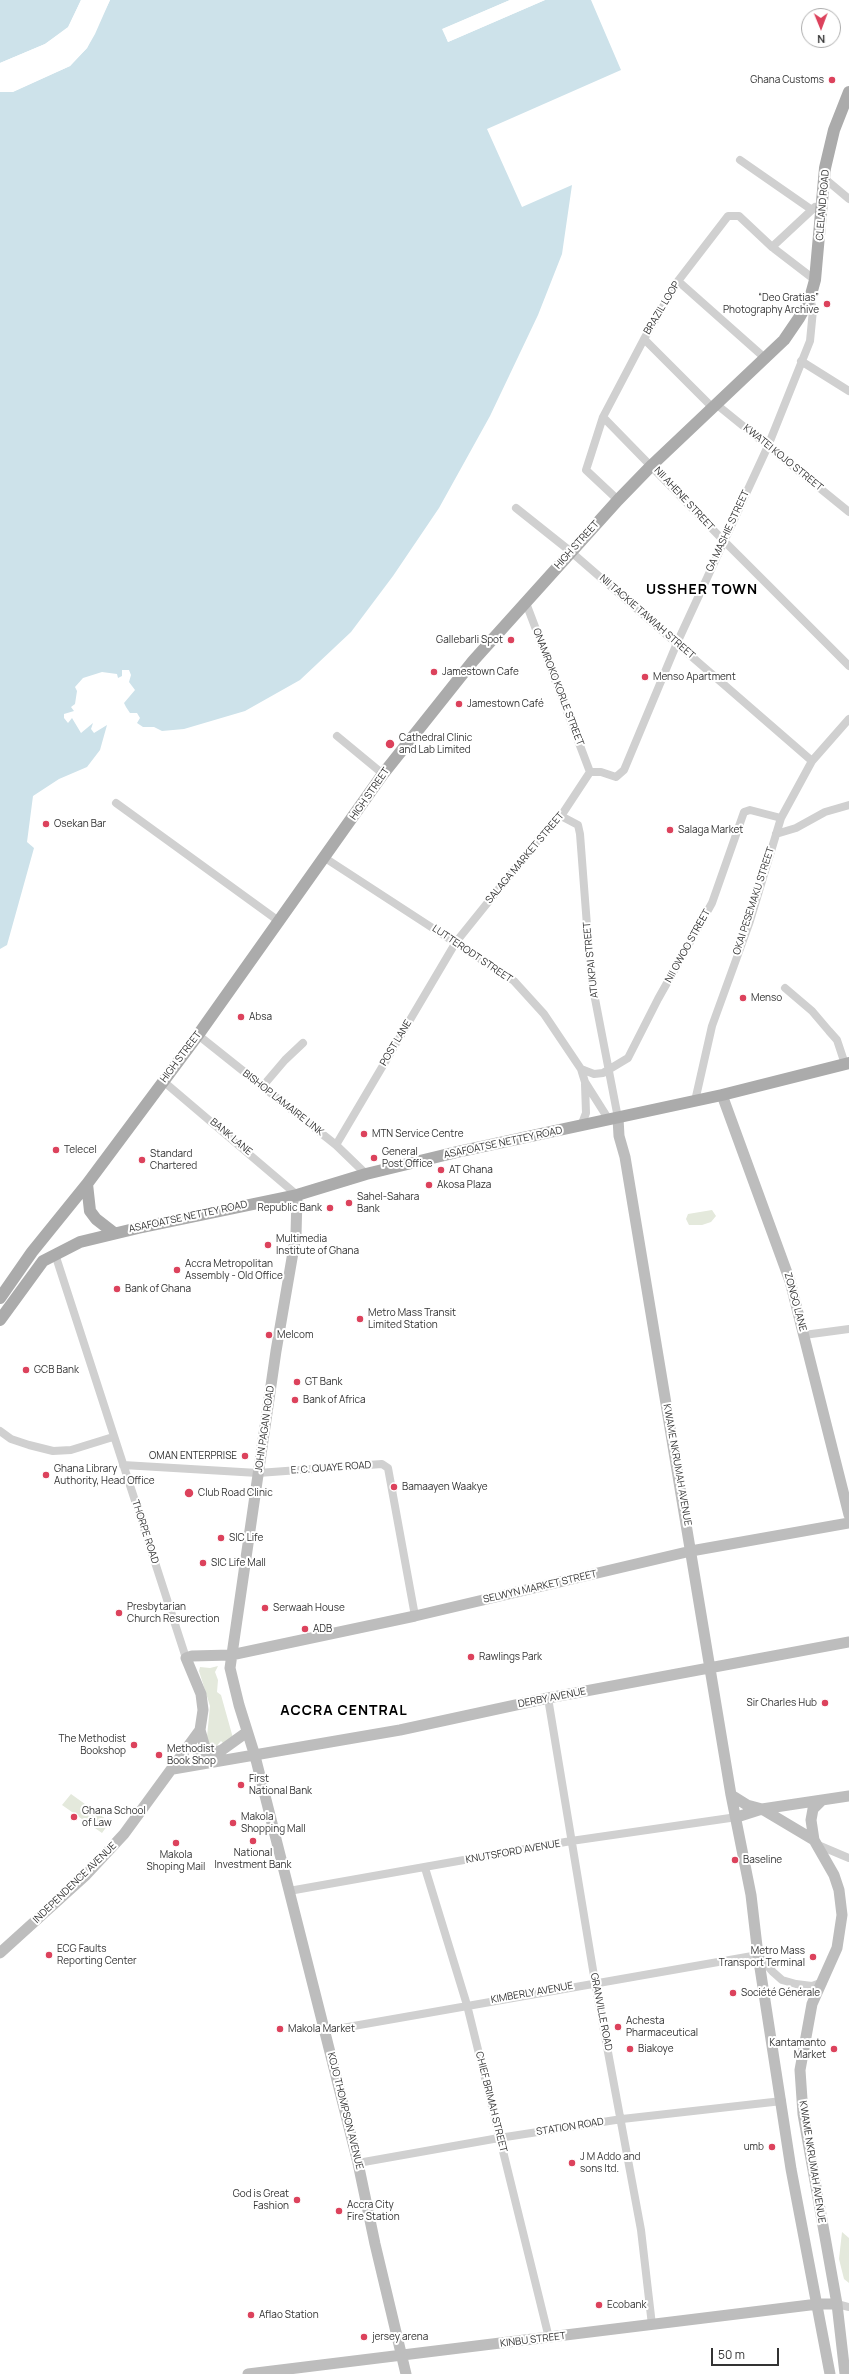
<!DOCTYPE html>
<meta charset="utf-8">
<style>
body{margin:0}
#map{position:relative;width:849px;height:2374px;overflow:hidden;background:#fff;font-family:Manrope,sans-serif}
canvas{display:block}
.north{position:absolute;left:801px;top:8px;width:40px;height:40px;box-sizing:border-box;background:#fff;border:1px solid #adadad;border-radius:50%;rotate:179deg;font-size:11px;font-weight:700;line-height:16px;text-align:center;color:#333}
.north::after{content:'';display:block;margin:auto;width:14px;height:18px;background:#dc425c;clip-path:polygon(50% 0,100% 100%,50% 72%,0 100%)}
.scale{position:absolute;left:711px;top:2348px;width:68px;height:18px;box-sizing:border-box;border:2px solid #333;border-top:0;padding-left:5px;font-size:12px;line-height:14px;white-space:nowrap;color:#333;-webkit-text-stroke:3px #fff;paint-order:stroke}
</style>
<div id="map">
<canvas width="849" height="2374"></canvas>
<div class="north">N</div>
<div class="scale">50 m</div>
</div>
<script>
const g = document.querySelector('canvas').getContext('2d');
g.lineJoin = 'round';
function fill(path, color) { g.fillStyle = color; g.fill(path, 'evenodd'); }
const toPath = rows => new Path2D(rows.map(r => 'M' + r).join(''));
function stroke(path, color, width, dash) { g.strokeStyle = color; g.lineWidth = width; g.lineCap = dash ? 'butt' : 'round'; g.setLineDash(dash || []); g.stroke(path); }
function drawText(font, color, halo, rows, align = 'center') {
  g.font = font + ' Manrope,sans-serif'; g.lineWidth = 4; g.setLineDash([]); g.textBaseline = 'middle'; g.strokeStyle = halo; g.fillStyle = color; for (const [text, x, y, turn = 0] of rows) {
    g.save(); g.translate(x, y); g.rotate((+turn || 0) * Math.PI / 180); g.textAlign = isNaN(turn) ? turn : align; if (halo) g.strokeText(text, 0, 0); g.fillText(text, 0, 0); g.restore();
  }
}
fill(toPath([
 [712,1210,716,1216,711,1222,702,1225,689,1225,686,1219,688,1214],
 [218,1666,215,1672,218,1680,217,1692,221,1695,233,1738,224,1744,221,1741,214,1749,208,1748,207,1737,210,1706,199,1671,200,1667,210,1668],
 [71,1794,110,1822,102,1833,62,1805],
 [842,2232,849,2238,849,2283,844,2279,839,2259]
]), '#e4e9dc');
fill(toPath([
 [0,0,81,0,68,27,45,44,0,63],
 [110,0,510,0,443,29,448,42,545,0,591,0,621,70,487,129,522,207,572,185,562,254,538,315,490,416,439,508,393,576,351,632,300,680,245,711,184,729,162,731,154,727,143,727,137,723,140,718,137,713,130,713,126,707,124,703,135,690,129,682,131,675,129,670,122,670,122,676,118,678,117,674,102,672,83,678,75,687,77,691,75,704,71,707,74,711,64,714,64,718,68,723,72,718,81,733,93,723,91,729,94,733,107,725,100,750,87,767,59,779,33,796,27,842,34,848,7,945,0,949,0,92,13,92,70,66,87,48]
]), '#cde2ea');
fill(toPath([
 [81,0,82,1,69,29,46,46,0,65,0,63,45,44,68,28],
 [108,0,110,0,95,34,87,48,70,66,12,92,0,92,0,90,12,90,68,64,86,47],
 [510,0,512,0,511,2,445,30,449,40,540,0,545,0,448,42,442,29]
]), '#fff');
stroke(toPath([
 [740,160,812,210],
 [824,178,849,199],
 [772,247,815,207],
 [678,281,766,359],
 [644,339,713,408],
 [801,361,849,391],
 [716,404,849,512],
 [603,417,724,541,849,666],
 [618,500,586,470,603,417,644,339,678,281,728,216,739,216,772,247,815,280],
 [516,508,570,551,812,761],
 [526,603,590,772],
 [337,736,383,774],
 [590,772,601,772,616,777,624,770,677,643,768,446,810,341,813,310,810,298],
 [116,803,280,922],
 [561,816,578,825,580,834,591,978,618,1118],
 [776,834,796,828,825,812,849,805],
 [325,858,514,981,544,1014,581,1069,585,1082,609,1120],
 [785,988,812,1011,829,1031,837,1040,845,1064],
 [198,1035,336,1145,366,1174],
 [581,1069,594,1074,603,1073,628,1058,658,999,712,903,744,812,750,810,781,818],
 [163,1081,297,1195],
 [262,1087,285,1060,303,1043],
 [695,1101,712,1026,749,924,781,818,812,761,849,719],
 [581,1126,586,1113,585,1084],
 [336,1145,456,942,555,819,561,816,590,772],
 [55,1254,186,1658],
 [804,1335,849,1329],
 [0,1431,11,1439,29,1445,53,1451,71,1450,113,1437],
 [123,1465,258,1473,382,1464,388,1468,415,1616],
 [548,1698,595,1982,641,2230,652,2325],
 [818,1845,849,1858],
 [425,1868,467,2005,549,2338],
 [289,1891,571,1841,737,1817],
 [325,2031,758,1955,773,1972,782,1980,796,1984,812,1986,823,1982],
 [358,2163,499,2138,622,2119,782,2101],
 [837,2304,849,2307]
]), '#d0d0d0', 8);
stroke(toPath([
 [722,1095,790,1281,849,1515],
 [618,1118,619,1136,625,1157,731,1795,751,1895,758,1955,791,2169,830,2374],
 [297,1195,296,1235,276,1351,230,1668,239,1705,255,1756,358,2163,375,2244,406,2374],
 [200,1730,207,1755],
 [198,1757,222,1750,247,1732],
 [173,1769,400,1730,548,1698,849,1642],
 [731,1795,747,1805,762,1809,814,1840,834,1875,839,1890,842,1915,837,1948,812,2004,800,2070,803,2114,837,2304,845,2374],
 [737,1817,762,1809,849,1796],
 [814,1840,811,1820,813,1809,822,1800],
 [0,1953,85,1876,124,1834,200,1730,203,1710,201,1694,186,1658,192,1656,231,1655,415,1616,691,1551,849,1523],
 [248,2374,818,2304,837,2304]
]), '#bdbdbd', 11);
stroke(toPath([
 [87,1184,90,1211,96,1219,114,1233],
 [0,1298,32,1252,87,1184,198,1035,383,774,473,661,618,500,652,465,784,340,799,318,810,298,815,280,825,168,834,130,849,92],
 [0,1320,43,1261,80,1242,138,1228,297,1195,366,1174,457,1152,722,1095,849,1063]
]), '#ababab', 12);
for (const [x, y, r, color] of [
 [832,80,4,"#dc425c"],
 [827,304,4,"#dc425c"],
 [511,640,4,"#dc425c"],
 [434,672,4,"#dc425c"],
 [645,677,4,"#dc425c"],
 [459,704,4,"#dc425c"],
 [390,744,5,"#dc425c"],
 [46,824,4,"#dc425c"],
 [670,830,4,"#dc425c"],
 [743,998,4,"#dc425c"],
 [241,1017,4,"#dc425c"],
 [364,1134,4,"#dc425c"],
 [56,1150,4,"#dc425c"],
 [374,1158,4,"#dc425c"],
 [142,1160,4,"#dc425c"],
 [441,1170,4,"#dc425c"],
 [429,1185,4,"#dc425c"],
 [349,1203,4,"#dc425c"],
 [330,1208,4,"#dc425c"],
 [268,1245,4,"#dc425c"],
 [177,1270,4,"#dc425c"],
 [117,1289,4,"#dc425c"],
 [360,1319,4,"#dc425c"],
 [269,1335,4,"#dc425c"],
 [26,1370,4,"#dc425c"],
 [297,1382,4,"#dc425c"],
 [295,1400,4,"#dc425c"],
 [245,1456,4,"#dc425c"],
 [46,1475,4,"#dc425c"],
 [394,1487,4,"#dc425c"],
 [189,1493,5,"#dc425c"],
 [221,1538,4,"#dc425c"],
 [203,1563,4,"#dc425c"],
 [265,1608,4,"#dc425c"],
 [119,1613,4,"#dc425c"],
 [305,1629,4,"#dc425c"],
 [471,1657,4,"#dc425c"],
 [825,1703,4,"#dc425c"],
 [134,1745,4,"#dc425c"],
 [159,1755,4,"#dc425c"],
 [241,1785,4,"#dc425c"],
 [74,1817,4,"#dc425c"],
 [233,1823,4,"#dc425c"],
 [253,1841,4,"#dc425c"],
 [176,1843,4,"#dc425c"],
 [735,1860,4,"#dc425c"],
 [49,1955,4,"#dc425c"],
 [813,1957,4,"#dc425c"],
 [733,1993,4,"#dc425c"],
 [618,2027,4,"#dc425c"],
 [280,2029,4,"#dc425c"],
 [630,2049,4,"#dc425c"],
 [834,2049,4,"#dc425c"],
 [772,2147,4,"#dc425c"],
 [572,2163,4,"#dc425c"],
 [297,2200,4,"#dc425c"],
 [339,2211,4,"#dc425c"],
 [599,2305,4,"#dc425c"],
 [251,2315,4,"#dc425c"],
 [364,2337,4,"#dc425c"]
]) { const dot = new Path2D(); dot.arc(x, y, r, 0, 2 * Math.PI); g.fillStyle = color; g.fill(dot); stroke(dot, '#fff', 1.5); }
drawText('10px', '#333', '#fff', [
 ["Ghana Customs",824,80,"right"],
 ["“Deo Gratias”",819,298,"right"],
 ["Photography Archive",819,310,"right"],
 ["Gallebarli Spot",503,640,"right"],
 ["Jamestown Cafe",442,672],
 ["Menso Apartment",653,677],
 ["Jamestown Café",467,704],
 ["Cathedral Clinic",399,738],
 ["and Lab Limited",399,750],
 ["Osekan Bar",54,824],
 ["Salaga Market",678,830],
 ["Menso",751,998],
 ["Absa",249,1017],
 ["MTN Service Centre",372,1134],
 ["Telecel",64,1150],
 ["General",382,1152],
 ["Post Office",382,1164],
 ["Standard",150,1154],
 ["Chartered",150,1166],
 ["AT Ghana",449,1170],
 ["Akosa Plaza",437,1185],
 ["Sahel-Sahara",357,1197],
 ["Bank",357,1209],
 ["Republic Bank",322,1208,"right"],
 ["Multimedia",276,1239],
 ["Institute of Ghana",276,1251],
 ["Accra Metropolitan",185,1264],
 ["Assembly - Old Office",185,1276],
 ["Bank of Ghana",125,1289],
 ["Metro Mass Transit",368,1313],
 ["Limited Station",368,1325],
 ["Melcom",277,1335],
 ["GCB Bank",34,1370],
 ["GT Bank",305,1382],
 ["Bank of Africa",303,1400],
 ["OMAN ENTERPRISE",237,1456,"right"],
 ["Ghana Library",54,1469],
 ["Authority, Head Office",54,1481],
 ["Bamaayen Waakye",402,1487],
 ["Club Road Clinic",198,1493],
 ["SIC Life",229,1538],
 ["SIC Life Mall",211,1563],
 ["Presbytarian",127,1607],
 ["Church Resurection",127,1619],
 ["Serwaah House",273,1608],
 ["ADB",313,1629],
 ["Rawlings Park",479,1657],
 ["Sir Charles Hub",817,1703,"right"],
 ["The Methodist",126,1739,"right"],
 ["Bookshop",126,1751,"right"],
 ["Methodist",167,1749],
 ["Book Shop",167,1761],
 ["First",249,1779],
 ["National Bank",249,1791],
 ["Ghana School",82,1811],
 ["of Law",82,1823],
 ["Makola",241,1817],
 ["Shopping Mall",241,1829],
 ["National",253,1853,"center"],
 ["Investment Bank",253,1865,"center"],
 ["Makola",176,1855,"center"],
 ["Shoping Mail",176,1867,"center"],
 ["Baseline",743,1860],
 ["ECG Faults",57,1949],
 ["Reporting Center",57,1961],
 ["Metro Mass",805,1951,"right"],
 ["Transport Terminal",805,1963,"right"],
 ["Société Générale",741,1993],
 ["Achesta",626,2021],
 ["Pharmaceutical",626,2033],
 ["Makola Market",288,2029],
 ["Kantamanto",826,2043,"right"],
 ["Market",826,2055,"right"],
 ["Biakoye",638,2049],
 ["umb",764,2147,"right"],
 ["J M Addo and",580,2157],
 ["sons ltd.",580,2169],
 ["God is Great",289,2194,"right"],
 ["Fashion",289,2206,"right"],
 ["Accra City",347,2205],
 ["Fire Station",347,2217],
 ["Ecobank",607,2305],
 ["Aflao Station",259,2315],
 ["jersey arena",372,2337]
], 'left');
drawText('10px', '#333', '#fff', [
 ["CLELAND ROAD",823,205,-85],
 ["BRAZIL LOOP",662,308,-59],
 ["KWATEI KOJO STREET",783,458,39],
 ["NII AHENE STREET",684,499,47],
 ["GA MASHIE STREET",728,531,-65],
 ["HIGH STREET",577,545,-48],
 ["NII TACKIE TAWIAH STREET",647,617,41],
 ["ONAMROKO KORLE STREET",558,687,69],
 ["HIGH STREET",370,794,-55],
 ["SALAGA MARKET STREET",525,858,-50],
 ["OKAI PESEMAKU STREET",754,901,-72],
 ["NII OWOO STREET",688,946,-61],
 ["LUTTERODT STREET",472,954,34],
 ["ATUKPAI STREET",591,960,-96],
 ["POST LANE",396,1043,-59],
 ["HIGH STREET",181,1057,-53],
 ["BISHOP LAMAIRE LINK",283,1103,38],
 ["BANK LANE",231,1137,40],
 ["ASAFOATSE NETTEY ROAD",503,1143,-12],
 ["ASAFOATSE NETTEY ROAD",188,1217,-12],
 ["ZONGO LANE",795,1302,75],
 ["JOHN PAGAN ROAD",265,1429,-82],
 ["KWAME NKRUMAH AVENUE",677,1465,80],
 ["E. C. QUAYE ROAD",331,1468,-4],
 ["THORPE ROAD",145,1532,72],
 ["SELWYN MARKET STREET",540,1587,-13],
 ["DERBY AVENUE",552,1698,-11],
 ["KNUTSFORD AVENUE",513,1852,-10],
 ["INDEPENDENCE AVENUE",75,1883,-44],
 ["KIMBERLY AVENUE",532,1993,-10],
 ["GRANVILLE ROAD",601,2012,79],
 ["CHIEF BRIMAH STREET",491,2102,76],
 ["KOJO THOMPSON AVENUE",345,2111,76],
 ["STATION ROAD",570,2127,-9],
 ["KWAME NKRUMAH AVENUE",812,2162,81],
 ["KINBU STREET",533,2340,-7]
]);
g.letterSpacing = '1px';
drawText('bold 14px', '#000', '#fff', [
 ["USSHER TOWN",702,590],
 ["ACCRA CENTRAL",344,1711]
]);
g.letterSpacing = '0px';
</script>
